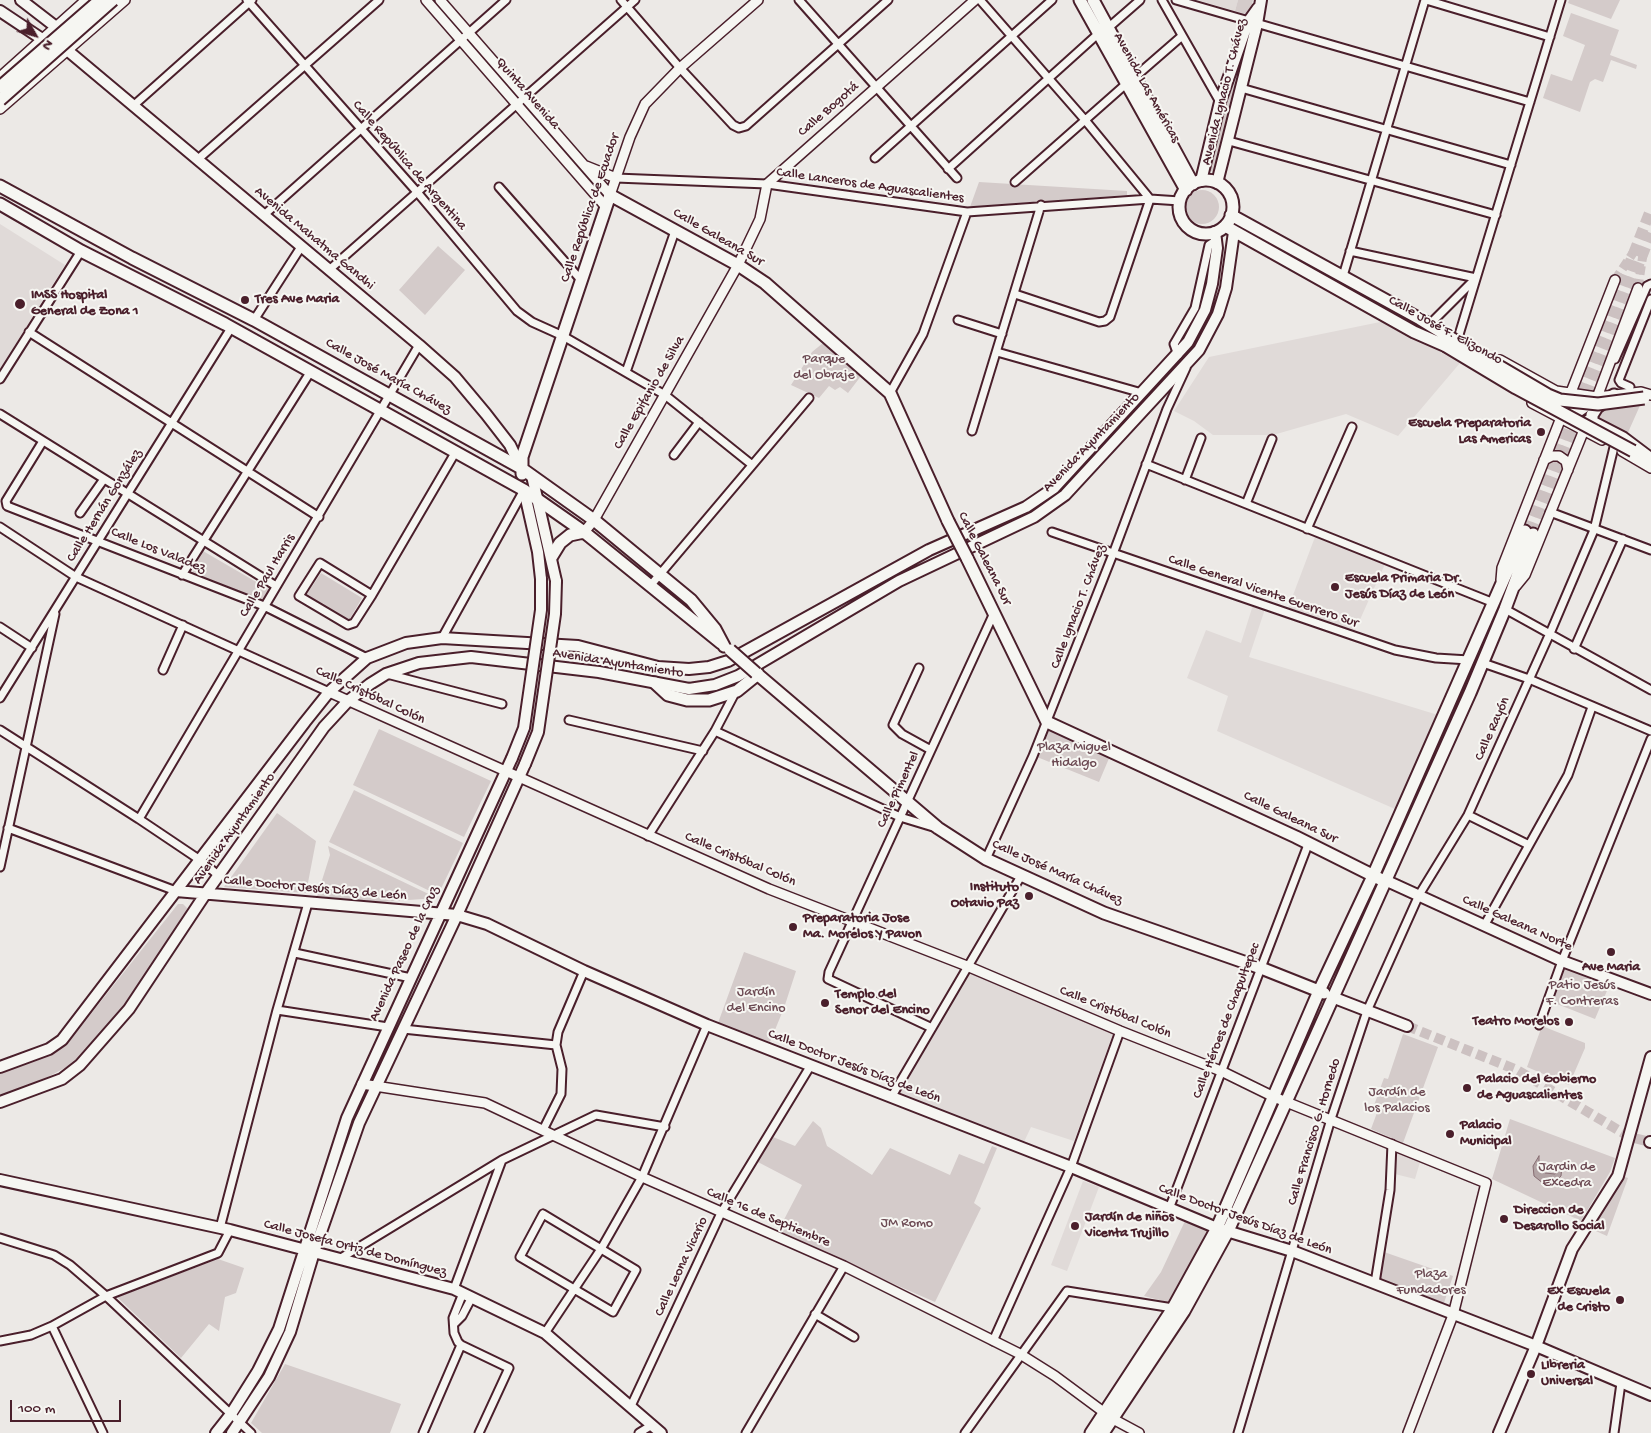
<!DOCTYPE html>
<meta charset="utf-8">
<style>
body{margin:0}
#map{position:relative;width:1651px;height:1433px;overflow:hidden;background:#ece9e6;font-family:"Gochi Hand",sans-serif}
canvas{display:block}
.north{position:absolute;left:10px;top:10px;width:50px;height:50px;-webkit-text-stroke:4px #f6f6f2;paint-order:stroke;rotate:128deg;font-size:14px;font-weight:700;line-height:20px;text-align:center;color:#4a1f2b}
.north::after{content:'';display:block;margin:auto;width:18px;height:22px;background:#4a1f2b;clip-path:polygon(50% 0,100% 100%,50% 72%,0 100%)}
.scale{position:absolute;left:10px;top:1400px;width:111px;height:22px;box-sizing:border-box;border:2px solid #4a1f2b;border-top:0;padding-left:6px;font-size:15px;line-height:18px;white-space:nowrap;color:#4a1f2b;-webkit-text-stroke:4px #f6f6f2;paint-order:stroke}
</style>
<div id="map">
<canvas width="1651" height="1433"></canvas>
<div class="north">N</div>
<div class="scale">100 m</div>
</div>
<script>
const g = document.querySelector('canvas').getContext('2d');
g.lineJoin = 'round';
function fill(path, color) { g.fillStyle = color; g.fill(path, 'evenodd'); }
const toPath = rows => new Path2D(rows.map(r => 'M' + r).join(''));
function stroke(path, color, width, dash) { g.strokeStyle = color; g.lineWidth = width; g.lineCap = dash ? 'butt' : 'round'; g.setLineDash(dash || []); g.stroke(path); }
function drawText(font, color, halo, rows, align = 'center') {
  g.font = font + ' "Gochi Hand",sans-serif'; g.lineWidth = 4; g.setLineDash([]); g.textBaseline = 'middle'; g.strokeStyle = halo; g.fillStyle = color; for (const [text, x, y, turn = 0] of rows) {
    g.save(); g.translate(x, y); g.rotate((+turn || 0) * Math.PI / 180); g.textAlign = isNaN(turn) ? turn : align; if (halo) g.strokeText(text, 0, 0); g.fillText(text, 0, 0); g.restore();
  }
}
fill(toPath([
 [1197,0,1238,0,1235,11],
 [0,224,65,265,0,369],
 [1385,321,1460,363,1398,436,1346,414,1273,435,1213,435,1194,421,1174,411,1209,357],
 [1315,537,1385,564,1354,633,1287,611],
 [1253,605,1265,609,1249,657,1438,715,1395,809,1217,731,1228,696,1187,678,1206,630,1241,643],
 [969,973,1113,1034,1074,1141,1031,1127,1024,1142,899,1095],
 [1397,1152,1420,1162,1415,1179,1395,1174,1394,1162],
 [1083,1181,1099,1187,1067,1271,1051,1265]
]), '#e0dad8');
fill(toPath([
 [1238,0,1253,0,1249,15,1235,11],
 [1569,0,1620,0,1611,19,1568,3],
 [1571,13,1619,30,1610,55,1637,65,1636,69,1611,60,1603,82,1595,79,1590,82,1580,112,1543,98,1551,74,1572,81,1585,45,1563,36],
 [1242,34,1251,35,1217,171,1213,172,1210,170],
 [979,182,1127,191,1127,195,970,207],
 '1185 207a17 17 0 1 1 34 0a17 17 0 1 1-34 0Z',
 [438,246,465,270,425,315,399,290],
 [823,343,861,376,848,393,840,387,835,390,829,386,819,398,791,385,812,352],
 [1642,401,1626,437,1594,415,1596,410],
 [203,551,270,590,263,603,191,575],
 [321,573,362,598,348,622,305,597],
 [379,729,491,781,464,837,353,785],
 [1049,730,1110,756,1099,782,1037,757],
 [354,790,463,843,438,895,329,842],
 [277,813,316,841,306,893,224,887],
 [328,846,437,898,380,902,317,896,330,855],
 [178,904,183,904,187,908,186,912,120,1011,76,1062,29,1087,0,1097,0,1073,36,1061,67,1044],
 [744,952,796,971,784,1008,770,1042,718,1023],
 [1565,967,1609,986,1595,1019,1552,1002],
 [1542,1026,1585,1043,1585,1048,1569,1085,1527,1067],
 [1403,1034,1438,1047,1403,1143,1371,1129,1378,1110,1373,1108,1384,1078,1388,1079],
 [1510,1119,1615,1158,1610,1172,1581,1221,1492,1179],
 [813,1121,821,1128,827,1146,872,1175,890,1148,950,1175,959,1154,984,1164,992,1146,997,1148,974,1203,981,1208,935,1302,777,1233,802,1185,756,1161,773,1137,795,1146],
 [1622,1176,1628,1178,1607,1236,1589,1228],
 [1185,1221,1210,1232,1171,1303,1144,1296,1161,1272],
 [1384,1252,1453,1276,1444,1303,1380,1279],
 [218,1259,244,1268,236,1293,225,1297,219,1331,209,1324,181,1358,117,1297],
 [285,1364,401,1404,390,1433,262,1433,251,1423]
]), '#d4cbca');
const water = toPath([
 [1539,1156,1539,1166,1545,1173,1555,1174,1562,1166,1561,1176,1555,1182,1544,1184,1534,1176,1533,1166,1539,1156]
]);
fill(water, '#b1a2a3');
stroke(water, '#886e73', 1);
stroke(toPath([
 [1615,280,1635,250],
 [1638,288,1643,254]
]), '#ccc1c1', 9, [9, 4.5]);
stroke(toPath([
 [1407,1026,1517,1070,1630,1137,1650,1142]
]), '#ccc1c1', 10, [10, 5]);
stroke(toPath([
 [1525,531,1651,209],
 [1533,534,1651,233]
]), '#ccc1c1', 11, [11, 5.5]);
const minor = toPath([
 [247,0,417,192,517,311,532,322,563,336,665,395,751,464],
 [621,0,680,68,733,125,739,128,746,126,888,0],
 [799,0,957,178],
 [980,0,1085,120,1150,199,1110,317,1105,321,1099,322,1015,294],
 [1162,0,1220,102],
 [1176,0,1530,102],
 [1426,0,1550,37],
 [1108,28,1140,0],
 [1136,76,1182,36],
 [1241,88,1511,165],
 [133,106,252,0],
 [1229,141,1496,215],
 [875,158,1052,0],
 [197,160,379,0],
 [948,169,1099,33],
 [616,178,767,184,967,212,1150,199,1180,201],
 [1015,182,1126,84],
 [499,187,581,280],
 [264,215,506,0],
 [1350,251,1476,278],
 [329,270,635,0],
 [1343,276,1425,0],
 [254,320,301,247],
 [958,320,1002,334],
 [1431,323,1474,280],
 [29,332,319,517],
 [1458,338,1561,0],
 [997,352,1142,393],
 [1178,355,1174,344,1195,308,1209,245,1217,240],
 [1615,359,1647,286,1651,284],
 [626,372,675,231],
 [0,379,81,251],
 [1630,387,1621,383,1619,380,1651,299],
 [890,393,923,334,967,212],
 [0,414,276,586],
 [972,431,1041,205],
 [43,441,6,501,7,506,264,606,367,658],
 [674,455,699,422],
 [1146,464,1494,603],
 [1185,480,1201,438],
 [1246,504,1272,439],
 [1550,512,1651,550],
 [80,513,104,479],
 [0,527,76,577,329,692],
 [1307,529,1352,427],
 [1052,532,1395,650,1436,658,1469,660],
 [182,575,311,371],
 [650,586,809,398],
 [372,595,320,563,299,596,348,625,354,623,372,595,455,453],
 [1505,609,1651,690],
 [0,627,32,648],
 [442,638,524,490],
 [1574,649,1623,539],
 [1483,663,1529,679,1651,731],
 [919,668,893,725,902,734,931,750],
 [163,670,183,625],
 [387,674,502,704],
 [0,698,231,328],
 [569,720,703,751],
 [0,730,139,819,200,860,218,875],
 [715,731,900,817,933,827],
 [1468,815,1529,845],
 [139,819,419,345],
 [8,828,176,891],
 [648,836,715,731,736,691],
 [986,859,1033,756,1113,554,1167,409,1186,368],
 [0,867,55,614],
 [1484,926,1568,775,1592,707],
 [295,953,411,978],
 [277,1010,388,1027],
 [1539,1025,1562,961,1651,739],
 [932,1028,828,979,829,972,994,613],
 [403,1029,556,1045],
 [892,1096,1021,876],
 [543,1130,561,1094,562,1069,556,1045,558,1032,584,971],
 [1169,1209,1309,842],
 [543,1214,636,1270,613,1312,520,1257,543,1214],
 [220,1228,277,1010,308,903],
 [0,1238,54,1255,70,1265,106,1296,251,1433],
 [341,1258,502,1160,596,1115,665,1127],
 [1375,1283,1390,1190,1392,1144],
 [454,1289,502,1160],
 [463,1293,453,1318,454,1333,458,1342,461,1345,509,1368,479,1433],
 [815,1314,854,1337],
 [455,1323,462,1316,472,1297],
 [52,1326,103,1433],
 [545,1333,601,1249,642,1177,707,1025],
 [0,1341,31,1335,52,1326,106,1296,218,1253,230,1230],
 [993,1341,1071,1167,1120,1031],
 [631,1406,721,1213,811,1065],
 [423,1433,461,1345],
 [639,1433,652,1425],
 [746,1433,844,1266],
 [965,1433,1067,1291,1173,1308],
 [1238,1433,1331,1119,1367,1011,1419,895,1468,815,1551,631,1594,530,1614,447],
 [1614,1433,1621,1383]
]);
const tertiary = toPath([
 [426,0,606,207],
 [440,0,610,195,630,137,645,104,680,68,758,0],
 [0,77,86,0],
 [0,109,125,0],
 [586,166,616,178],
 [1500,360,1556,391,1597,397,1641,392,1651,395],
 [1532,403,1602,440],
 [1561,407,1573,412,1580,411,1594,401],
 [1593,408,1638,288],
 [1622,451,1651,468],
 [1544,460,1552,456,1559,456,1566,461,1568,470],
 [584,532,594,520,738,265,760,219,767,184,975,0],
 [1501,580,1502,568,1615,280],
 [1516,586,1525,575,1588,420],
 [329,692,769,889,967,966,1120,1031,1221,1071,1274,1097,1486,1183,1453,1315,1408,1433],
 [362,1084,485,1103,642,1177,844,1266,1020,1354,1055,1376,1113,1419,1139,1433]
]);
const secondary = toPath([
 [21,0,56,27,62,41],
 [0,11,42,39,67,50,419,345,455,377,486,414,510,445,521,468],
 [1201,181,1220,102,1248,22,1258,8],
 [1217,183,1257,24,1261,0],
 [532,476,556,581],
 [524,490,538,552,541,579],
 [1387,881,1562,961,1651,994],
 [176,891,457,915,487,924,584,971,707,1025,1071,1167,1217,1228,1292,1251,1536,1346,1651,1395],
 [1332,997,1407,1026],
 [0,1067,49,1049,62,1040,305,722,329,692,367,658,406,643,442,638,578,646,658,667,689,669,709,667,728,661,929,550,1026,507,1054,488,1188,342,1205,310,1212,284,1217,248,1215,232],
 [0,1102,62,1079,80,1065,129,1009,206,893,324,727,348,701,370,684,386,674,419,663,471,657,599,672,689,689,715,685,738,676,899,581,1034,517,1065,495,1199,350,1218,314,1226,288,1234,232],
 [1650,1142,1651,1142],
 [0,1180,230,1230,454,1289,545,1333,661,1433],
 [216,1433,231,1414,258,1371,279,1329,347,1118,512,758],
 [232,1433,269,1377,290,1332,314,1252,359,1123,457,915,525,764],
 [1499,1433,1536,1346,1572,1249,1618,1176,1651,1057]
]);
const primary = toPath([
 [1080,0,1186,190],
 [1093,0,1193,184],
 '1179 207a27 27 0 1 1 54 0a27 27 0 1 1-54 0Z',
 [0,186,132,258,254,320,521,468,594,520,691,600,715,629,724,646],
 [0,204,81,251,225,324,524,490,584,532,721,643],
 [1231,215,1420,319,1451,338],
 [1225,226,1414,332,1446,346],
 [1614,395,1597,407,1592,415,1592,422,1623,438,1651,459],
 [522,474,522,457,610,195,738,265,765,283,890,393,948,521],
 [552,556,560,543,570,535,584,532],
 [967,558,1047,722,1296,837,1380,879],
 [756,673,938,828,986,859,1104,913,1261,968,1324,993],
 [655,683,668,695,687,700,709,700,737,691,758,674],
 [1091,1433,1173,1308,1217,1228,1319,991,1373,876,1525,531],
 [1103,1433,1184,1311,1228,1231,1470,693,1505,609,1533,534]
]);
stroke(minor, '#4a1f2b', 11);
stroke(tertiary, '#4a1f2b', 12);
stroke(secondary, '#4a1f2b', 14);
stroke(primary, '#4a1f2b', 15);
stroke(minor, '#f6f6f2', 7);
stroke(tertiary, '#f6f6f2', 9);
stroke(secondary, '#f6f6f2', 10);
stroke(primary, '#f6f6f2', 11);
const secondaryBridge = toPath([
 [512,758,524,728,541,610,541,579],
 [525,764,538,732,555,614,556,581]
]);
const primaryBridge = toPath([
 [0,87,100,0],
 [0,100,113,0],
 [1451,338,1548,395,1560,400,1598,404,1644,398],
 [1446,346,1516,388,1633,451],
 [948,521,967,558],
 [730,650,756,673]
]);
stroke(secondaryBridge, '#4a1f2b', 14, []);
stroke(primaryBridge, '#4a1f2b', 15, []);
stroke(secondaryBridge, '#f6f6f2', 10);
stroke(primaryBridge, '#f6f6f2', 11);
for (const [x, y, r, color] of [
 [245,300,5,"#4a1f2b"],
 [20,304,6,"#4a1f2b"],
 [1541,432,5,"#4a1f2b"],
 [1335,587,5,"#4a1f2b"],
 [1029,896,5,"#4a1f2b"],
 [793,927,5,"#4a1f2b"],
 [1611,952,5,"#4a1f2b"],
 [825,1003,5,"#4a1f2b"],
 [1569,1022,5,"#4a1f2b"],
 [1467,1088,5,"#4a1f2b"],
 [1450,1134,5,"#4a1f2b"],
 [1504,1219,5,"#4a1f2b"],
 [1075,1226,5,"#4a1f2b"],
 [1620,1300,5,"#4a1f2b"],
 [1531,1374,5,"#4a1f2b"]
]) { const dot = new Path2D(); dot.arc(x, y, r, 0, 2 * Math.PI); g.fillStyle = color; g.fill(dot); stroke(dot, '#f6f6f2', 2); }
drawText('14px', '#4a1f2b', '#f6f6f2', [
 ["Avenida Las Américas",1146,88,61],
 ["Avenida Ignacio T. Chávez",1225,92,-76],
 ["Quinta Avenida",527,94,49],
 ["Calle Bogotá",829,110,-41],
 ["Calle República de Argentina",409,166,49],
 ["Calle Lanceros de Aguascalientes",870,186,8],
 ["Calle República de Ecuador",591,208,-71],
 ["Calle Galeana Sur",718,238,30],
 ["Avenida Mahatma Gandhi",314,239,40],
 ["Calle José F. Elizondo",1445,331,29],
 ["Calle José María Chávez",388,377,29],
 ["Calle Epifanio de Silva",650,393,-60],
 ["Avenida Ayuntamiento",1092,443,-46],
 ["Calle Hernán González",105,506,-58],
 ["Calle Los Valadez",158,551,22],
 ["Calle Galeana Sur",984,559,63],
 ["Calle Paul Harris",268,576,-59],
 ["Calle General Vicente Guerrero Sur",1263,592,19],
 ["Calle Ignacio T. Chávez",1079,607,-69],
 ["Avenida Ayuntamiento",618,664,9],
 ["Calle Cristóbal Colón",370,696,25],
 ["Calle Rayón",1493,729,-66],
 ["Calle Pimentel",899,790,-65],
 ["Calle Galeana Sur",1290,818,26],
 ["Avenida Ayuntamiento",235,829,-55],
 ["Calle Cristóbal Colón",740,860,23],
 ["Calle José María Chávez",1057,873,24],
 ["Calle Doctor Jesús Díaz de León",315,889,5],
 ["Calle Galeana Norte",1517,924,24],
 ["Avenida Paseo de la Cruz",405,954,-65],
 ["Calle Cristóbal Colón",1115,1013,22],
 ["Calle Héroes de Chapultepec",1227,1021,-69],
 ["Calle Doctor Jesús Díaz de León",854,1067,21],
 ["Calle Francisco G. Hornedo",1315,1132,-73],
 ["Calle 16 de Septiembre",768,1218,23],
 ["Calle Doctor Jesús Díaz de León",1245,1220,20],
 ["Calle Josefa Ortiz de Domínguez",355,1249,15],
 ["Calle Leona Vicario",682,1267,-65]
]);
drawText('bold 14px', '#4a1f2b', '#f6f6f2', [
 ["IMSS Hospital",31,296],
 ["General de Zona 1",31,312],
 ["Tres Ave Maria",255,300],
 ["Escuela Preparatoria",1531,424,"right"],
 ["Las Americas",1531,440,"right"],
 ["Escuela Primaria Dr.",1345,579],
 ["Jesús Díaz de León",1345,595],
 ["Instituto",1019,888,"right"],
 ["Octavio Paz",1019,904,"right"],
 ["Preparatoria Jose",803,919],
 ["Ma. Morelos Y Pavon",803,935],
 ["Ave Maria",1611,968,"center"],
 ["Templo del",835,995],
 ["Senor del Encino",835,1011],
 ["Teatro Morelos",1559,1022,"right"],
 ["Palacio del Gobierno",1477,1080],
 ["de Aguascalientes",1477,1096],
 ["Palacio",1460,1126],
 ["Municipal",1460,1142],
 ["Direccion de",1514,1211],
 ["Desarollo Social",1514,1227],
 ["Jardín de niños",1085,1218],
 ["Vicenta Trujillo",1085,1234],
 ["Ex Escuela",1610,1292,"right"],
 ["de Cristo",1610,1308,"right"],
 ["LIbreria",1541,1366],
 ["Universal",1541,1382]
], 'left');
drawText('14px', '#6c4a53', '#f6f6f2', [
 ["Parque",824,360],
 ["del Obraje",824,376],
 ["Plaza Miguel",1074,748],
 ["Hidalgo",1074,764],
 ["Patio Jesús",1582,986],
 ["F. Contreras",1582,1002],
 ["Jardín",756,993],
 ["del Encino",756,1009],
 ["Jardín de",1397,1093],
 ["los Palacios",1397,1109],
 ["Jardin de",1567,1168],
 ["Excedra",1567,1184],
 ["JM Romo",907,1224],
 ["Plaza",1431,1275],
 ["Fundadores",1431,1291]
]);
</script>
